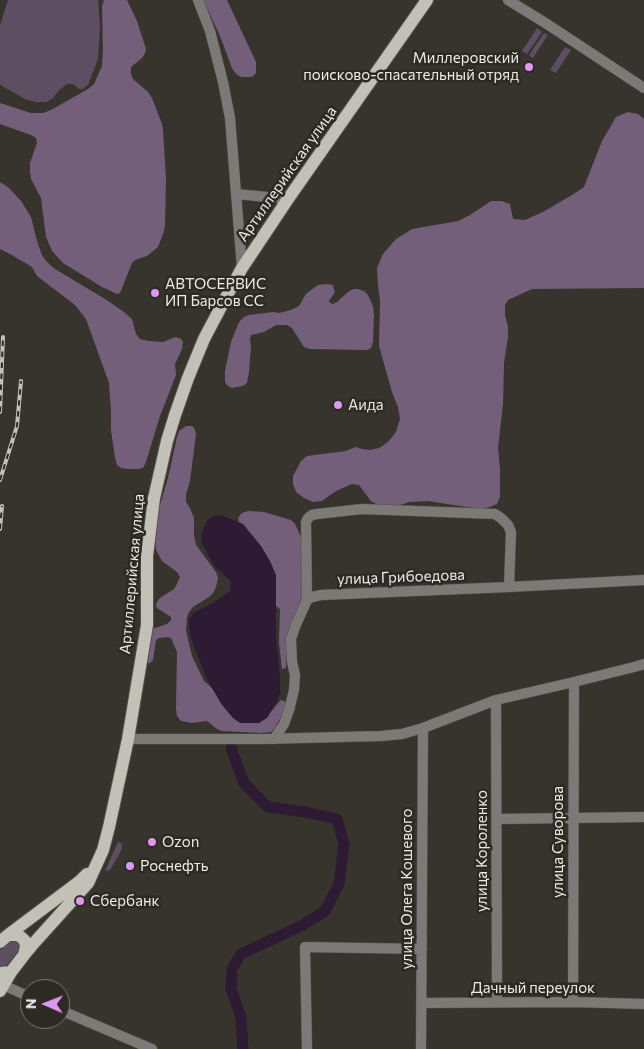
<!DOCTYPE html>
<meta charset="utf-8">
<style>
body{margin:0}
#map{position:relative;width:644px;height:1049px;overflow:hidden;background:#37342d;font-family:Commissioner,sans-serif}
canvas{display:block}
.north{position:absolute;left:20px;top:979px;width:50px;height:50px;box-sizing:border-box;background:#2d2a23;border:1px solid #797771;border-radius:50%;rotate:271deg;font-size:14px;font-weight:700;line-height:20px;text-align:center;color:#ebeae5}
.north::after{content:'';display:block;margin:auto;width:18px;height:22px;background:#de98f3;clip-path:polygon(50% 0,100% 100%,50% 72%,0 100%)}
</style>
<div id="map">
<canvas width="644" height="1049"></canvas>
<div class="north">N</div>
</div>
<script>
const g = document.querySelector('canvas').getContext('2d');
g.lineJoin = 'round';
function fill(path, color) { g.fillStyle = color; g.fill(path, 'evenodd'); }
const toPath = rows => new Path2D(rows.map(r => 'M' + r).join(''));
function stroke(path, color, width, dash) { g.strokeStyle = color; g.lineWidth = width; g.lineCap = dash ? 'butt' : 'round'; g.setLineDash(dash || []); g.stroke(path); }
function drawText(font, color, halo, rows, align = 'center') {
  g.font = font + ' Commissioner,sans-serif'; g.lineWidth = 5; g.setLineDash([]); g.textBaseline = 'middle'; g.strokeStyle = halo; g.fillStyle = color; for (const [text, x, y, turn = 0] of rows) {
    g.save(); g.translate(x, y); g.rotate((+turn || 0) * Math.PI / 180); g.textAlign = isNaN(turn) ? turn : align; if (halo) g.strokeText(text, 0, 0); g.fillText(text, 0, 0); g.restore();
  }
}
fill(toPath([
 [8,0,98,0,100,26,98,59,88,85,83,89,79,89,73,84,67,84,59,90,53,98,46,102,36,102,25,99,2,86,0,84,0,25],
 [537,28,542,32,527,54,522,51],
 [544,33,548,35,533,58,529,55],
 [565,47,571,50,556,73,550,70],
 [118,842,121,843,122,847,121,851,110,870,105,871],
 [13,940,19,940,21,947,9,963,4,968,0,968,0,950]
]), '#5d4e62');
fill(toPath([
 [104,0,127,0,137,21,146,49,145,53,142,58,131,67,131,74,133,79,148,92,152,98,162,124,163,130,166,178,165,225,164,231,158,247,147,256,135,260,132,263,120,293,117,294,102,287,63,263,52,251,46,237,41,198,31,179,30,171,30,163,37,143,36,138,31,135,0,124,0,103,31,113,43,113,51,110,88,89,94,84,102,66,103,50,102,6],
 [203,0,227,0,256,62,256,73,252,77,241,77,236,74,232,68,220,36],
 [628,112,638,114,644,119,644,288,532,289,508,300,505,305,505,315,508,327,508,337,504,363,503,404,498,448,500,469,500,497,497,504,490,507,479,509,428,501,409,502,394,507,380,506,371,501,359,485,352,484,336,491,322,501,313,502,304,498,296,492,293,484,293,476,301,461,307,456,346,451,355,447,362,449,370,450,379,448,388,442,396,432,400,419,398,407,392,392,379,346,380,302,378,285,377,268,383,254,396,239,412,229,458,221,470,215,491,201,502,201,510,204,513,219,525,220,543,212,572,195,584,187,602,141,616,117],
 [0,182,9,188,21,201,31,217,37,241,42,255,46,261,55,269,105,299,124,312,132,319,136,334,140,339,149,341,163,342,176,337,181,339,183,342,182,349,175,364,176,375,160,416,146,462,143,468,138,469,128,469,121,468,117,465,115,458,111,430,111,412,109,383,86,319,75,305,37,276,32,267,10,254,0,249],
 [326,284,333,285,334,290,335,292,329,301,330,303,333,304,337,302,348,292,353,289,358,289,364,291,368,295,373,306,374,315,373,342,371,348,367,350,310,349,304,347,292,328,287,325,276,325,264,332,251,335,250,339,251,347,249,372,247,383,243,386,237,387,232,388,228,386,225,382,225,371,231,342,239,322,244,317,249,315,273,312,279,313,291,310,299,306,306,294,311,290,318,285],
 [186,426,192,426,195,429,196,434,190,481,186,494,186,502,190,508,194,518,194,534,196,545,216,572,218,578,216,587,213,593,209,597,193,607,189,612,187,617,186,631,192,656,204,681,223,697,267,716,281,700,284,701,286,704,284,712,274,729,271,732,261,733,222,731,217,729,207,721,192,723,181,721,177,716,176,709,177,652,171,638,168,637,159,638,156,640,153,660,150,663,146,663,152,629,167,624,171,620,171,617,157,608,156,605,157,602,160,598,174,589,177,584,180,577,177,572,162,561,156,550,155,541,158,512,168,478,177,437,179,431],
 [248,511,264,512,291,520,295,524,301,537,303,594,302,603,287,639,286,664,286,668,282,669,279,642,280,609,270,602,240,526,238,518,242,513]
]), '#745f7b');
fill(toPath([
 [221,515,243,524,261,546,270,561,276,575,276,635,280,677,280,692,278,700,267,718,259,723,240,723,233,718,222,705,210,685,205,675,191,638,189,628,189,619,193,613,213,603,230,591,231,581,215,567,202,544,201,535,203,530,207,521,213,516]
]), '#2d1b33');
stroke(toPath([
 [231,748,244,783,268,807,305,812,337,819,344,844,339,884,325,911,303,925,241,954,232,969,231,989,241,1017,243,1049]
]), '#2d1b33', 11);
const minor = toPath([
 [198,0,210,31,223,82,230,118,242,268],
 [508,0,547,24,644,88],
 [236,194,288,199],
 [307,600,306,522,308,518,312,515,317,514,362,509,495,514,501,518,508,525,511,532,509,587],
 [496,700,497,1002],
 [128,739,262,739,381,736,402,734,423,728,496,700,574,682,634,667,644,664],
 [274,739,284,724,289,710,294,690,295,675,292,662,291,639,295,627,307,600,312,597,321,595,509,587,644,580],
 [497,819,644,817],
 [3,985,30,997],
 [573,1002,574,682],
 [421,1003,573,1002,644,1004],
 [60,1010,152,1049],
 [307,1049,305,947,422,949],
 [421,1049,423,728]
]);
const major = toPath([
 [8,935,80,881,87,874],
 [0,942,8,935,18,935,22,938,25,941,26,947,24,955,11,972,0,973],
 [24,955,34,943,88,883,103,850,109,827,128,739,147,625,147,556,154,498,167,441,175,415,188,378,204,339,224,301,242,268,288,199,427,0],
 [0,991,11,972]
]);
stroke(minor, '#54514a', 11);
stroke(major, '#54514a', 14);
stroke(minor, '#7c7a76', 10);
stroke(major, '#c2c0b7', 12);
const rail = toPath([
 [0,412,3,337],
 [0,480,17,426,21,381],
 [0,529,2,506]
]);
stroke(rail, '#c2c1bb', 4);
stroke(rail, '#2d2a23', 2, [5.5]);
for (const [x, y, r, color] of [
 [529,67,5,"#de98f3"],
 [155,293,5,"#de98f3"],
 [338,405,5,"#de98f3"],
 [152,842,5,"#de98f3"],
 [130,866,5,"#de98f3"],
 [80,901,5,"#de98f3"]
]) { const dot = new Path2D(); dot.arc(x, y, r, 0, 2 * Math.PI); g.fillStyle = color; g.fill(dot); stroke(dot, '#2d2a23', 2); }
drawText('15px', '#ebeae5', '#2d2a23', [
 ["Миллеровский",519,58,"right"],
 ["поисково-спасательный отряд",519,75,"right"],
 ["АВТОСЕРВИС",165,284],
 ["ИП Барсов СС",165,301],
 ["Аида",348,405],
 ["Ozon",162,842],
 ["Роснефть",140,866],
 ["Сбербанк",90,901]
], 'left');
drawText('15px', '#ebeae5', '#2d2a23', [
 ["Артиллерийская улица",287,174,-55],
 ["Артиллерийская улица",132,574,-85],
 ["улица Грибоедова",401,577,-2],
 ["улица Суворова",558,842,-90],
 ["улица Короленко",482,851,-90],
 ["улица Олега Кошевого",407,889,-90],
 ["Дачный переулок",533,988]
]);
</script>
